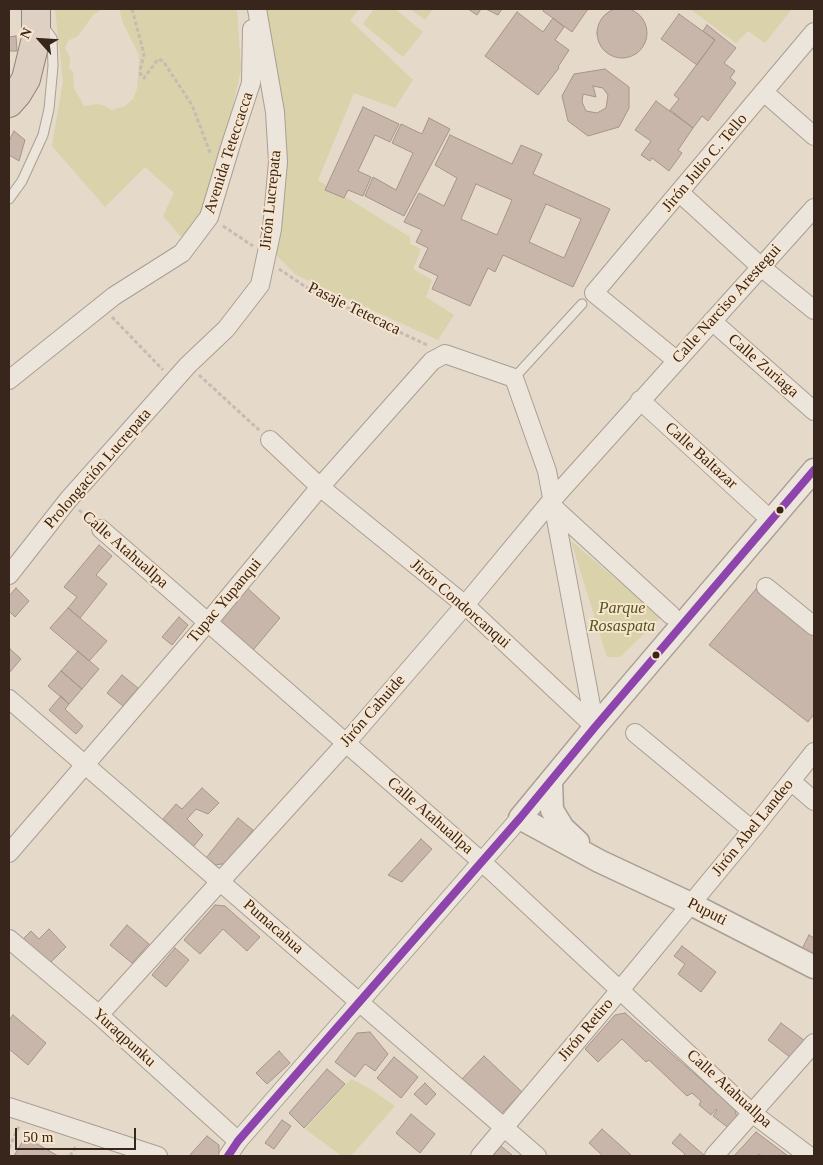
<!DOCTYPE html>
<meta charset="utf-8">
<style>
body{margin:0}
#map{position:relative;width:823px;height:1165px;overflow:hidden;background:#e5d9c9;font-family:Georgia,serif}
canvas{display:block}
.frame{position:absolute;inset:0;border:10px solid #38251b;pointer-events:none}
.north{position:absolute;left:15px;top:15px;width:50px;height:50px;-webkit-text-stroke:4px #f7e5ce;paint-order:stroke;rotate:296deg;font-size:14px;font-weight:700;line-height:20px;text-align:center;color:#38251b}
.north::after{content:'';display:block;margin:auto;width:18px;height:22px;background:#38251b;clip-path:polygon(50% 0,100% 100%,50% 72%,0 100%)}
.scale{position:absolute;left:15px;top:1128px;width:121px;height:22px;box-sizing:border-box;border:2px solid #38251b;border-top:0;padding-left:6px;font-size:15px;line-height:18px;white-space:nowrap;color:#38251b;-webkit-text-stroke:4px #f7e5ce;paint-order:stroke}
</style>
<div id="map">
<canvas width="823" height="1165"></canvas>
<div class="frame"></div>
<div class="north">N</div>
<div class="scale">50 m</div>
</div>
<script>
const g = document.querySelector('canvas').getContext('2d');
g.lineJoin = 'round';
function fill(path, color) { g.fillStyle = color; g.fill(path, 'evenodd'); }
const toPath = rows => new Path2D(rows.map(r => 'M' + r).join(''));
function stroke(path, color, width, dash) { g.strokeStyle = color; g.lineWidth = width; g.lineCap = dash ? 'butt' : 'round'; g.setLineDash(dash || []); g.stroke(path); }
function drawText(font, color, halo, rows, align = 'center') {
  g.font = font + ' Georgia,serif'; g.lineWidth = 4; g.setLineDash([]); g.textBaseline = 'middle'; g.strokeStyle = halo; g.fillStyle = color; for (const [text, x, y, turn = 0] of rows) {
    g.save(); g.translate(x, y); g.rotate((+turn || 0) * Math.PI / 180); g.textAlign = isNaN(turn) ? turn : align; if (halo) g.strokeText(text, 0, 0); g.fillText(text, 0, 0); g.restore();
  }
}
fill(toPath([
 [55,9,102,9,93,15,78,36,69,40,65,48,70,57,69,67,73,73,74,88,84,106,98,104,105,106,112,110,125,106,133,99,137,89,139,62,139,55,123,23,119,9,237,9,241,69,226,137,200,217,181,237,163,216,174,193,145,167,105,207,52,146,63,81],
 [264,9,359,9,350,20,413,80,395,108,354,93,318,180,410,237,410,244,421,249,413,269,432,280,426,297,454,315,438,340,296,275,275,254],
 [374,9,395,9,423,32,403,57,363,24],
 [410,9,433,9,425,20],
 [690,9,792,9,765,43,748,31,736,43],
 [571,541,661,617,620,657,607,657],
 [351,1079,369,1088,395,1106,351,1156,342,1156,305,1129]
]), '#d9d2aa');
const building = toPath([
 '597 33a25 25 0 1 1 50 0a25 25 0 1 1-50 0Z',
 [468,9,481,9,477,15,468,9],
 [486,9,502,9,498,15,486,9],
 [544,9,588,9,572,32,543,11,544,9],
 [517,12,543,32,553,18,564,27,555,40,569,50,558,67,559,68,538,95,485,56,517,12],
 [679,14,715,40,697,65,661,39,679,14],
 [707,25,736,48,724,63,735,71,730,78,736,83,708,121,702,116,693,128,670,110,679,99,674,95,715,40,703,31,707,25],
 [16,36,17,51,9,51,9,37,16,36],
 [605,69,629,87,629,108,619,127,588,136,568,121,562,96,574,74,605,69],
 [593,86,603,88,608,95,606,108,597,113,586,111,582,102,583,94,596,97,593,86],
 [656,101,693,128,678,150,682,153,669,171,652,158,650,161,641,155,651,141,635,130,656,101],
 [363,107,399,124,390,142,375,135,358,171,371,177,363,196,348,190,344,198,325,190,363,107],
 [429,118,450,129,404,216,365,196,373,177,396,190,413,153,392,143,401,124,422,134,429,118],
 [14,131,25,140,19,161,9,155,9,141,14,131],
 [450,135,512,164,521,145,542,154,533,174,610,209,573,287,503,255,495,272,488,268,470,306,432,289,438,276,419,267,428,248,416,242,422,230,404,222,419,193,444,206,457,178,435,165,450,135],
 [476,184,512,200,497,235,461,219,476,184],
 [546,204,581,219,564,258,529,242,546,204],
 [99,545,112,556,96,575,107,584,80,618,68,608,77,597,64,587,99,545],
 [245,586,280,618,249,655,214,624,245,586],
 [16,588,29,601,15,617,9,611,9,596,16,588],
 [756,589,814,636,814,714,808,722,709,645,756,589],
 [68,608,107,641,89,661,50,628,68,608],
 [179,617,188,625,172,645,162,637,179,617],
 [10,649,21,659,9,673,9,651,10,649],
 [78,651,99,669,82,689,61,671,78,651],
 [61,671,82,689,69,704,48,686,61,671],
 [122,675,138,688,123,706,107,693,122,675],
 [61,696,69,704,65,709,83,726,76,734,49,710,61,696],
 [202,788,219,803,208,814,196,809,187,819,203,835,193,847,163,819,176,804,182,809,202,788],
 [238,818,253,830,227,863,216,865,206,858,238,818],
 [421,839,432,849,402,882,388,875,421,839],
 [215,905,225,906,260,937,247,951,223,929,200,954,184,940,215,905],
 [127,925,149,944,132,963,110,945,127,925],
 [49,929,66,947,48,965,22,940,31,931,39,939,49,929],
 [809,935,814,938,814,958,801,951,809,935],
 [682,946,716,972,701,992,678,974,685,964,674,956,682,946],
 [175,948,189,960,166,987,152,975,175,948],
 [625,1013,735,1109,737,1119,730,1129,713,1116,717,1110,716,1109,711,1115,699,1105,701,1101,692,1093,687,1096,649,1060,646,1062,622,1039,598,1062,585,1049,615,1015,625,1013],
 [13,1015,46,1043,28,1065,9,1049,9,1020,13,1015],
 [781,1023,805,1041,791,1058,768,1040,781,1023],
 [370,1032,388,1054,375,1071,365,1064,355,1077,335,1062,357,1033,370,1032],
 [279,1051,290,1063,267,1084,256,1073,279,1051],
 [484,1056,522,1092,500,1115,462,1079,484,1056],
 [394,1057,418,1077,401,1098,377,1078,394,1057],
 [327,1069,345,1084,304,1128,289,1113,327,1069],
 [425,1083,436,1094,426,1105,414,1094,425,1083],
 [411,1114,435,1134,420,1153,396,1133,411,1114],
 [282,1120,291,1126,274,1149,265,1143,282,1120],
 [602,1129,631,1155,631,1156,603,1156,589,1143,602,1129],
 [756,1132,788,1156,762,1156,759,1154,757,1156,734,1156,756,1132],
 [680,1134,705,1156,683,1156,685,1154,672,1143,680,1134],
 [207,1136,219,1145,219,1156,189,1156,207,1136],
 [25,1137,58,1156,14,1156,25,1137],
 [501,1146,513,1156,493,1156,501,1146]
]);
fill(building, '#c9b6aa');
stroke(building, '#a59489', 1);
const service = toPath([
 [9,199,22,181,43,135,49,109,53,66,52,38,43,26],
 [514,378,582,304]
]);
const minor = toPath([
 [765,93,814,136],
 [680,193,761,267,814,310],
 [712,321,814,411],
 [676,360,594,293,814,32],
 [9,380,114,296,182,253,209,217,232,141,251,83,252,29],
 [640,400,762,512],
 [270,440,320,487,465,605,595,727],
 [554,508,671,615],
 [101,529,481,861,752,1113,809,1156],
 [9,575,68,500,188,365,226,329,260,285,272,229,278,162,275,112,257,9],
 [766,587,814,626],
 [9,699,537,1156],
 [635,733,752,830],
 [791,781,814,801],
 [9,853,208,622,320,487,432,361,445,354,514,378,547,471,595,727],
 [9,939,99,1015,238,1141],
 [99,1015,346,743,465,605,552,500,814,208],
 [9,1107,158,1156],
 [228,1156,238,1141,520,818],
 [480,1156,620,990,752,830,814,752],
 [714,1156,814,1043]
]);
const tertiary = toPath([
 [814,470,595,727,520,818,599,861,691,904,814,967],
 [551,781,552,810,563,828,578,842]
]);
const trunk = toPath([
 [9,103,17,94,26,79,36,38,36,9]
]);
stroke(service, '#aa9e93', 11);
stroke(minor, '#aa9e93', 20);
stroke(tertiary, '#aa9e93', 25);
stroke(trunk, '#8f847a', 30);
stroke(toPath([
 [132,9,144,54,140,71,141,76,144,78,158,59,163,61,192,105,211,155],
 [223,226,253,246],
 [279,269,312,291,427,345],
 [112,317,163,370],
 [199,375,259,430],
 [79,510,89,519],
 [9,1148,19,1126],
 [70,1156,76,1146]
]), '#c5bbb2', 3, [4, 2.5]);
stroke(service, '#ece5dc', 9);
stroke(minor, '#ece5dc', 18);
stroke(tertiary, '#ece5dc', 22);
stroke(trunk, '#ded0c3', 28);
stroke(toPath([
 [228,1156,238,1141,520,818,595,727,814,470]
]), '#8e44ad', 8);
for (const [x, y, r, color] of [
 [780,510,4.5,"#38251b"],
 [656,655,4.5,"#38251b"]
]) { const dot = new Path2D(); dot.arc(x, y, r, 0, 2 * Math.PI); g.fillStyle = color; g.fill(dot); stroke(dot, '#f7e5ce', 2); }
drawText('16px', '#38251b', '#f7e5ce', [
 ["Avenida Teteccacca",229,153,-72],
 ["Jirón Julio C. Tello",705,163,-50],
 ["Jirón Lucrepata",271,200,-84],
 ["Calle Narciso Arestegui",727,304,-48],
 ["Pasaje Tetecaca",354,309,26],
 ["Calle Zuriaga",763,366,41],
 ["Calle Baltazar",701,456,42],
 ["Prolongación Lucrepata",98,469,-49],
 ["Calle Atahuallpa",125,550,41],
 ["Tupac Yupanqui",225,601,-50],
 ["Jirón Condorcanqui",460,604,41],
 ["Jirón Cahuide",373,711,-49],
 ["Calle Atahuallpa",430,816,41],
 ["Jirón Abel Landeo",753,828,-51],
 ["Puputi",707,912,27],
 ["Pumacahua",273,927,41],
 ["Jirón Retiro",586,1030,-50],
 ["Yuraqpunku",124,1038,42],
 ["Calle Atahuallpa",729,1089,42]
]);
drawText('italic 16px', '#505620', '#f7e5ce', [
 ["Parque",622,609],
 ["Rosaspata",622,627]
]);
</script>
